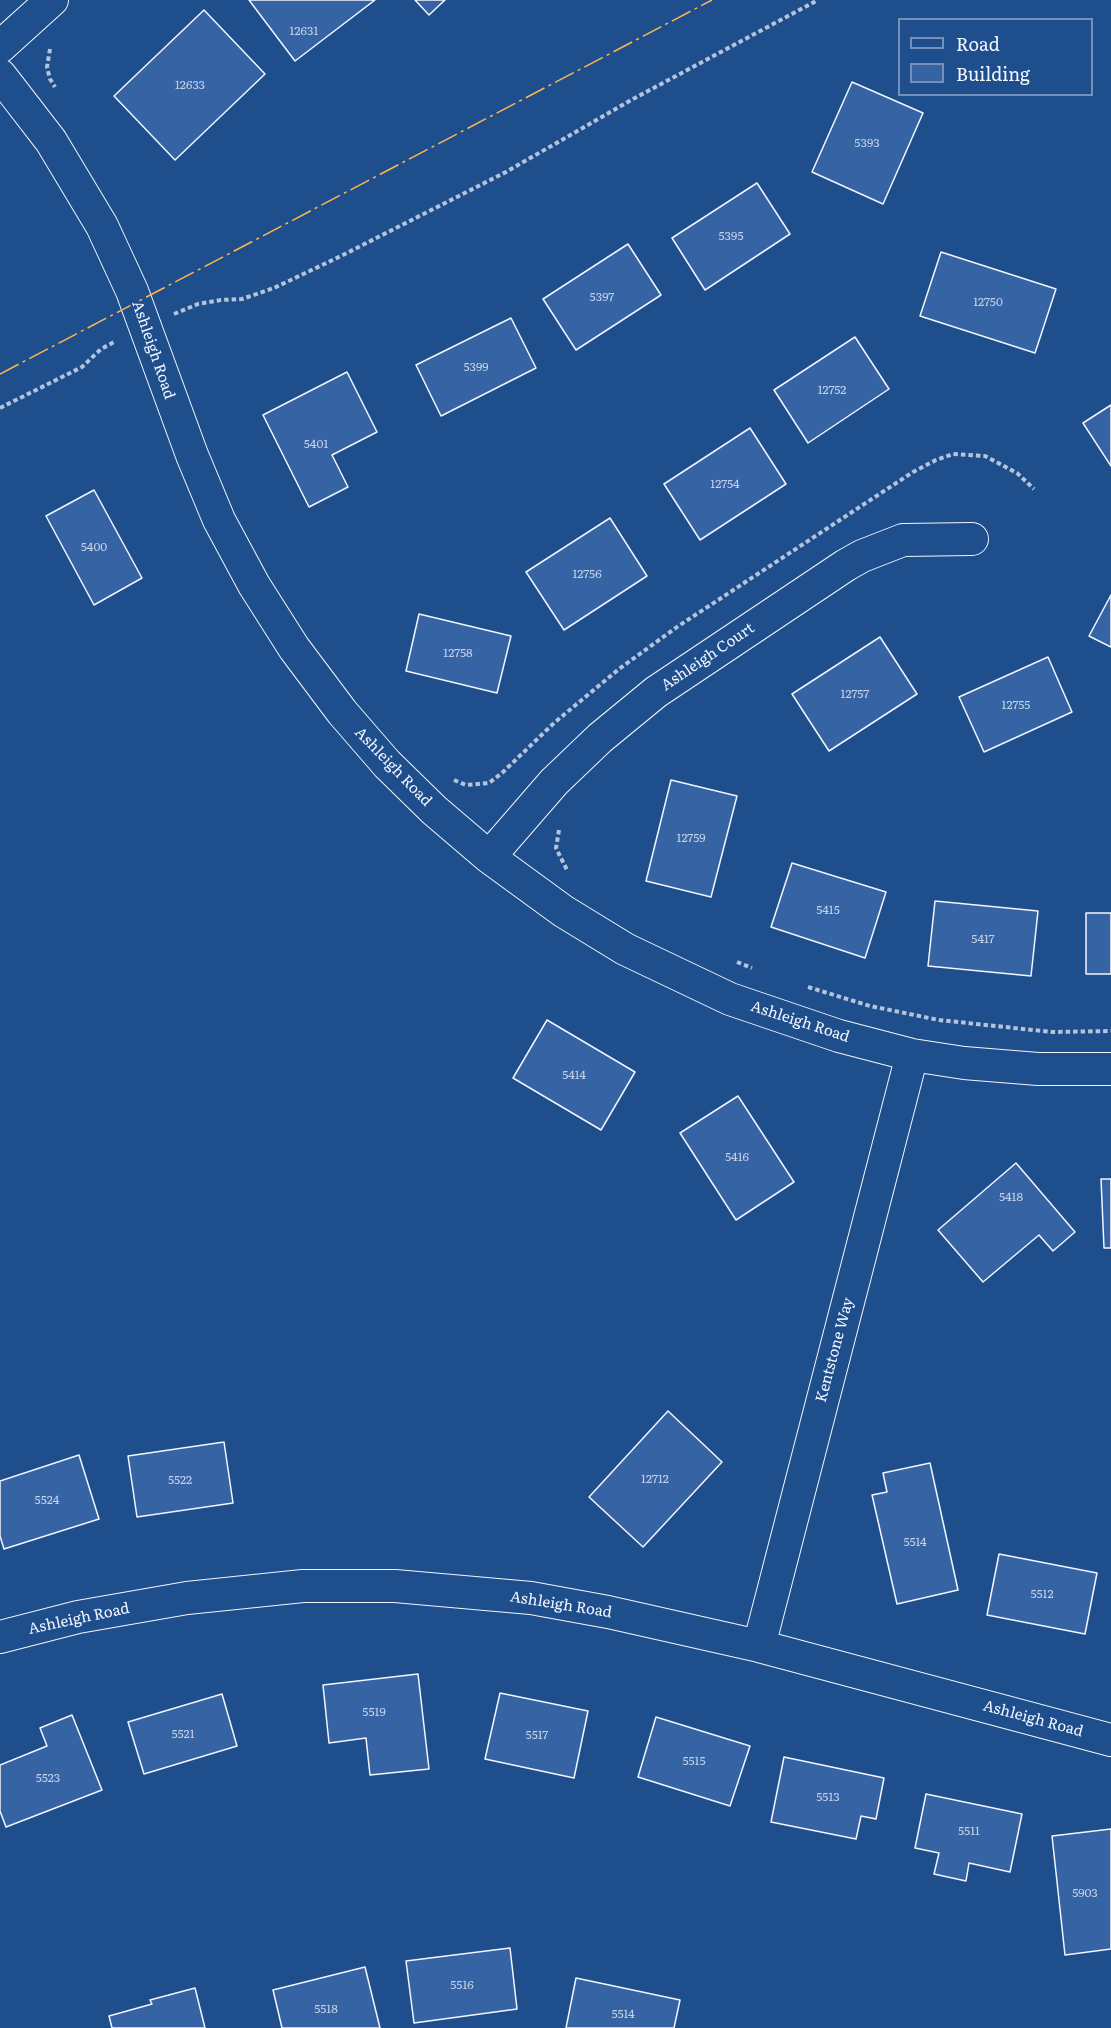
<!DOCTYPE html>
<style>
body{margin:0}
#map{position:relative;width:1111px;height:2028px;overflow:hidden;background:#1f4e8c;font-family:Literata,serif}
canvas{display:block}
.legend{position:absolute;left:898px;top:18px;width:195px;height:78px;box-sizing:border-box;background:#1f4e8c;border:2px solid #7391ba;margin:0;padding:8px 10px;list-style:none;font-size:18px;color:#f2f6ff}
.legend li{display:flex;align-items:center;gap:12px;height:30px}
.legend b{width:30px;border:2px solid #7391ba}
</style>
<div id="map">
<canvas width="1111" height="2028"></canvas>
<ul class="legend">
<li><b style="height:8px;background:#1f4e8c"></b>Road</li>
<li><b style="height:16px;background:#3563a3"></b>Building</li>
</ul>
</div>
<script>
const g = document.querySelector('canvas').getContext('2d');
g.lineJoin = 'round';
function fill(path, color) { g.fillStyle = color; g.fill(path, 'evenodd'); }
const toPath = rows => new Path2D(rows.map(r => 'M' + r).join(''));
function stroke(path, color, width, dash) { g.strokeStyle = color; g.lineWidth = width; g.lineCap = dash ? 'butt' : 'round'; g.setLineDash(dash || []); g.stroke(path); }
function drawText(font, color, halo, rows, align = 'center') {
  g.font = font + ' Literata,serif'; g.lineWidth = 4.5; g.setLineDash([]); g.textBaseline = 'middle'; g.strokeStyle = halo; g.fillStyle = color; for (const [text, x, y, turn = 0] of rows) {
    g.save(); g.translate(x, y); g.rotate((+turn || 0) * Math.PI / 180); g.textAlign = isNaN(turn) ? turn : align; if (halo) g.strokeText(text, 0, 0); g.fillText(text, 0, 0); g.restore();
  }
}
const building = toPath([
 [249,0,375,0,295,61,249,0],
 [415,0,445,0,429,15,415,0],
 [204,10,265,74,175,160,114,96,204,10],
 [852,82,923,113,883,204,812,172,852,82],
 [757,183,790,234,705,290,672,238,757,183],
 [628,244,661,295,576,350,543,299,628,244],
 [941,252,1056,289,1035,353,920,316,941,252],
 [511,318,536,368,441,416,416,365,511,318],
 [855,337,889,389,808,443,774,390,855,337],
 [347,372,377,432,332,455,348,487,309,507,263,415,347,372],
 [1111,405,1111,466,1083,423,1111,405],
 [750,428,786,484,700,540,664,484,750,428],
 [94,490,142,578,94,605,46,516,94,490],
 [610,518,647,576,564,630,526,572,610,518],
 [1111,595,1111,647,1089,636,1111,595],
 [419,614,511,636,497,693,406,671,419,614],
 [880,637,917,694,829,751,792,694,880,637],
 [1048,657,1072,712,984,752,959,697,1048,657],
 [671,780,737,796,711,897,646,881,671,780],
 [792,863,886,892,865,958,771,927,792,863],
 [935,901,1038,911,1031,976,928,966,935,901],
 [1086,913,1111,913,1111,974,1086,974,1086,913],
 [547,1020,635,1072,601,1130,513,1078,547,1020],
 [738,1096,794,1182,736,1220,680,1133,738,1096],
 [1016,1163,1075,1232,1053,1251,1039,1235,983,1282,938,1230,1016,1163],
 [1101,1179,1111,1179,1111,1248,1104,1248,1101,1179],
 [668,1411,722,1462,643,1547,589,1497,668,1411],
 [224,1442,233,1503,137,1517,128,1456,224,1442],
 [79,1455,99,1519,4,1549,0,1536,0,1481,79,1455],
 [930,1463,958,1590,897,1604,872,1495,887,1492,883,1473,930,1463],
 [999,1554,1097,1573,1085,1634,987,1615,999,1554],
 [418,1674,429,1769,370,1775,366,1738,329,1743,323,1685,418,1674],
 [500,1693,588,1711,574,1778,485,1759,500,1693],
 [222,1694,237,1746,144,1774,128,1722,222,1694],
 [72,1715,102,1790,6,1827,0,1811,0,1765,47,1746,40,1728,72,1715],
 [656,1717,750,1746,730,1806,638,1777,656,1717],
 [784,1757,884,1778,876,1819,861,1816,856,1839,771,1822,784,1757],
 [926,1794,1022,1814,1010,1872,969,1863,966,1881,934,1874,939,1853,915,1848,926,1794],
 [1111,1829,1111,1949,1065,1955,1052,1836,1111,1829],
 [510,1948,517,2009,414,2023,406,1961,510,1948],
 [365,1967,380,2028,282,2028,273,1990,365,1967],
 [576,1978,680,2000,674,2028,566,2028,576,1978],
 [195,1988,205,2028,112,2028,109,2016,152,2004,150,2000,195,1988]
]);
fill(building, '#3563a3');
stroke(building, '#f2f6ff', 1.5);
const street = toPath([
 [0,47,52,0],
 [0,75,51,141,102,226,132,291,192,455,219,520,254,585,294,648,342,712,387,764,434,810,489,857,563,911,625,949,730,999,839,1036,912,1055,964,1063,1038,1069,1111,1069],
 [489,857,554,782,600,738,656,692,846,565,862,556,903,540,972,539],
 [0,1637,78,1617,187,1598,303,1586,395,1586,531,1598,608,1612,759,1646,1111,1740],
 [759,1646,912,1055]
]);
stroke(street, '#f2f6ff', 34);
stroke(toPath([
 [50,49,47,67,50,79,55,87],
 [174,314,198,304,221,300,242,299,274,288,341,256,506,172,633,99,818,0],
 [0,408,82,367,101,349,116,341],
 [454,780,466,785,489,783,502,773,554,723,619,669,677,627,913,472,936,460,953,454,985,456,1017,473,1034,489],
 [559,830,556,848,567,870],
 [737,962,752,968],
 [808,987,870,1006,939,1020,1052,1032,1111,1031]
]), '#b3c4dc', 4, [4.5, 3]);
stroke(street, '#1f4e8c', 32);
stroke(toPath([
 [0,374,712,0]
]), '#ffb74d', 1.5, [21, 4.5, 3, 4.5]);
drawText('12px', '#c3d1e8', null, [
 ["12631",304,31],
 ["12633",190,85],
 ["5393",867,143],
 ["5395",731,236],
 ["5397",602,297],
 ["12750",988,302],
 ["5399",476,367],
 ["12752",832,390],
 ["5401",316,444],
 ["12754",725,484],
 ["5400",94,547],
 ["12756",587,574],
 ["12758",458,653],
 ["12757",855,694],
 ["12755",1016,705],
 ["12759",691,838],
 ["5415",828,910],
 ["5417",983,939],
 ["5414",574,1075],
 ["5416",737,1157],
 ["5418",1011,1197],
 ["12712",655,1479],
 ["5522",180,1480],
 ["5524",47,1500],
 ["5514",915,1542],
 ["5512",1042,1594],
 ["5519",374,1712],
 ["5521",183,1734],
 ["5517",537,1735],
 ["5515",694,1761],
 ["5523",48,1778],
 ["5513",828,1797],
 ["5511",969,1831],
 ["5903",1085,1893],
 ["5516",462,1985],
 ["5518",326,2009],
 ["5514",623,2014]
]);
drawText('15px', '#f2f6ff', '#1f4e8c', [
 ["Ashleigh Road",153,350,71],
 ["Ashleigh Court",708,657,-34],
 ["Ashleigh Road",393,767,46],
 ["Ashleigh Road",800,1022,18],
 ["Kentstone Way",835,1350,-75],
 ["Ashleigh Road",561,1605,9],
 ["Ashleigh Road",79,1619,-12],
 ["Ashleigh Road",1033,1719,15]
]);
</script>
